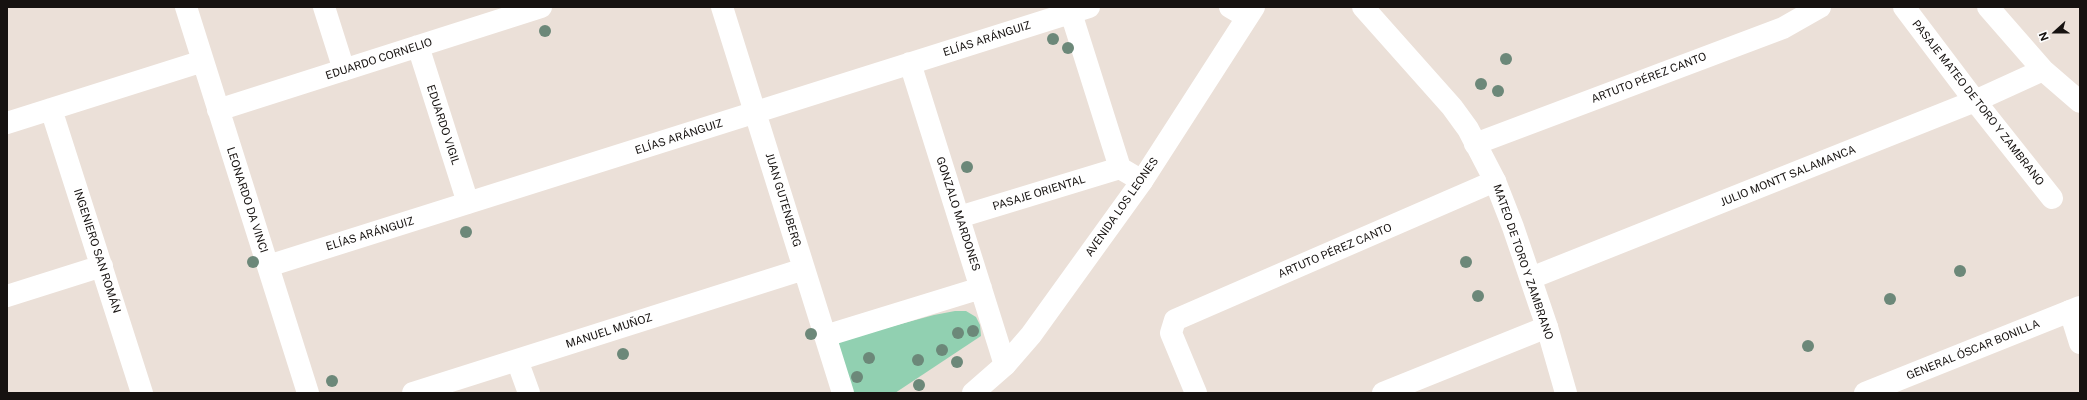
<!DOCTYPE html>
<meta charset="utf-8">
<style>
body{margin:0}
#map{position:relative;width:2087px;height:400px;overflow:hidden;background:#ebe0d8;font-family:"Public Sans",sans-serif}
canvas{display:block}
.frame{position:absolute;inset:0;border:8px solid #161210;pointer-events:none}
.north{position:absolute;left:2035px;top:12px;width:40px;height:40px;-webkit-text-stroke:3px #fff;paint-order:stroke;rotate:249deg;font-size:11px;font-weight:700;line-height:16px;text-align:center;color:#161210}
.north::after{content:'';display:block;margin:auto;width:14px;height:18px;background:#161210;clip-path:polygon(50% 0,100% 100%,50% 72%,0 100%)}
</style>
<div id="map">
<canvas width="2087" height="400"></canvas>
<div class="frame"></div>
<div class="north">N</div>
</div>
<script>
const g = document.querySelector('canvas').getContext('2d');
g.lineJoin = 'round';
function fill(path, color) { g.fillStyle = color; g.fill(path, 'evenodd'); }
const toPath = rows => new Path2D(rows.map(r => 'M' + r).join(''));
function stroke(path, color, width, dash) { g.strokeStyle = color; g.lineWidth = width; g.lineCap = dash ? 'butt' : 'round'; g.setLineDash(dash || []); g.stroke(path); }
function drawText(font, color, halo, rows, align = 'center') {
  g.font = font + ' "Public Sans",sans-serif'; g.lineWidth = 3; g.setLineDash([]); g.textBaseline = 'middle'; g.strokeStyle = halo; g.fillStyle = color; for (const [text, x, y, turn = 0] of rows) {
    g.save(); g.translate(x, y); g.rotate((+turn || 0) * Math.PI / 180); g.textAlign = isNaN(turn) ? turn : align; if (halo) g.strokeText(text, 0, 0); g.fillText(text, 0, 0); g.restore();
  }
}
fill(toPath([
 [955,311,966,311,976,317,980,325,981,336,895,393,852,393,838,341,934,315]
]), '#91d0b1');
stroke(toPath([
 [186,7,308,393],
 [324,7,344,70],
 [722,7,843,393],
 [1230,7,1247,17],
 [1904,7,1975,101,2052,198],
 [1988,7,2043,70,2080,102],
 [1071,13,1120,168,1142,181],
 [418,46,468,203],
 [910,63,1005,365],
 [51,109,142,393],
 [218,110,541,7],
 [7,123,203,61],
 [1475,144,1783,28,1820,7],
 [959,217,1120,168],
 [268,266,1089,7],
 [1531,278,1975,101,2043,70],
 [7,296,102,266],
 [2070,311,2080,343],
 [825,336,981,288],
 [517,360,529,393],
 [413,393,804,269],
 [1196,393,1171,333,1175,320,1495,181],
 [1383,393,1547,327]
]), '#fff', 22);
stroke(toPath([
 [1363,7,1452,107,1468,129,1495,181,1513,227,1547,327,1566,393],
 [1865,393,2080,307]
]), '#fff', 22);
stroke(toPath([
 [973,393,1005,365,1031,335,1142,181,1254,7]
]), '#fff', 22);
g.fillStyle = '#6c8879';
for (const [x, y] of [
 [545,31],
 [1053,39],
 [1068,48],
 [1506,59],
 [1481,84],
 [1498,91],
 [967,167],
 [466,232],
 [253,262],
 [1466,262],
 [1960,271],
 [1478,296],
 [1890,299],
 [973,331],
 [958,333],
 [811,334],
 [1808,346],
 [942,350],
 [623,354],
 [869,358],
 [918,360],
 [957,362],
 [857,377],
 [332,381],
 [919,385]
]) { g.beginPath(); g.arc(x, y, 6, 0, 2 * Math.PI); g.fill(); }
drawText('11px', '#161210', '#fff', [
 ["ELÍAS ARÁNGUIZ",987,39,-18],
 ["EDUARDO CORNELIO",379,59,-18],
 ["ARTUTO PÉREZ CANTO",1649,78,-21],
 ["PASAJE MATEO DE TORO Y ZAMBRANO",1978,103,52],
 ["EDUARDO VIGIL",443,125,72],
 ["ELÍAS ARÁNGUIZ",679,137,-18],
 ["JULIO MONTT SALAMANCA",1788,176,-22],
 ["PASAJE ORIENTAL",1039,193,-17],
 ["LEONARDO DA VINCI",247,200,72],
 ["JUAN GUTENBERG",783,200,73],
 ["AVENIDA LOS LEONES",1122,207,-55],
 ["GONZALO MARDONES",958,214,72],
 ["ELÍAS ARÁNGUIZ",370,234,-17],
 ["INGENIERO SAN ROMÁN",97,251,72],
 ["ARTUTO PÉREZ CANTO",1335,251,-23],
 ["MATEO DE TORO Y ZAMBRANO",1523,262,71],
 ["MANUEL MUÑOZ",609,331,-18],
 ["GENERAL ÓSCAR BONILLA",1973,350,-22]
]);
</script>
